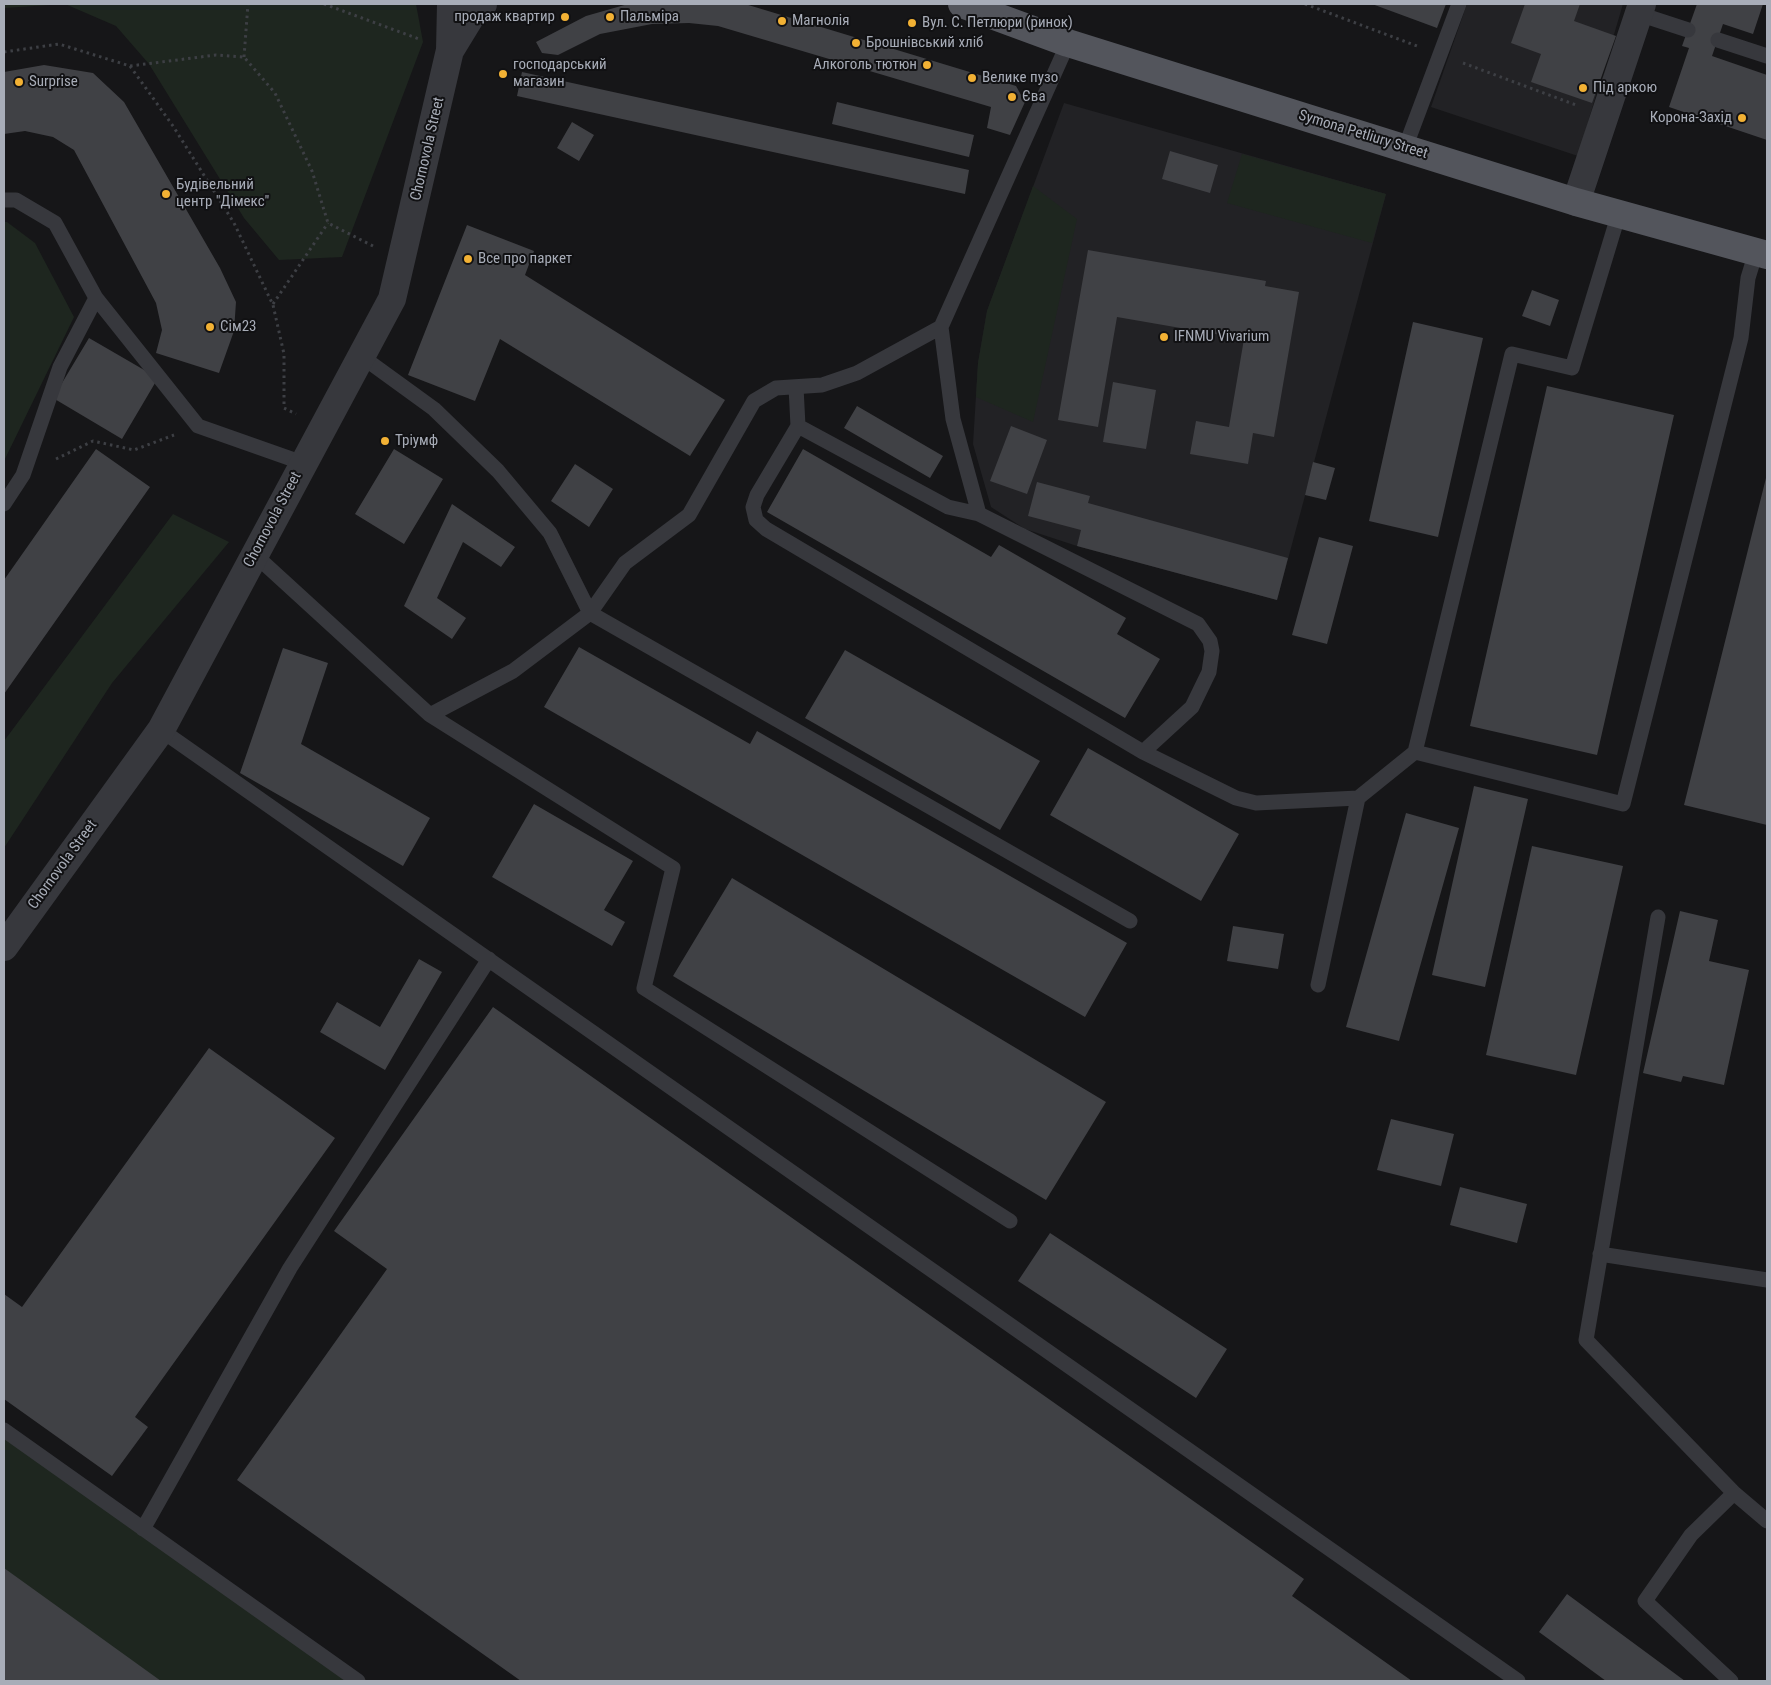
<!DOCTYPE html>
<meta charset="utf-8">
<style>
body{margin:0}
#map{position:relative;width:1771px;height:1685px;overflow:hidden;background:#161618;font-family:"Roboto Condensed",sans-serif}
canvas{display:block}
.frame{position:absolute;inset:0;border:5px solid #a8adb8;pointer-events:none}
</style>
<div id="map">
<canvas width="1771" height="1685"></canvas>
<div class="frame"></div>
</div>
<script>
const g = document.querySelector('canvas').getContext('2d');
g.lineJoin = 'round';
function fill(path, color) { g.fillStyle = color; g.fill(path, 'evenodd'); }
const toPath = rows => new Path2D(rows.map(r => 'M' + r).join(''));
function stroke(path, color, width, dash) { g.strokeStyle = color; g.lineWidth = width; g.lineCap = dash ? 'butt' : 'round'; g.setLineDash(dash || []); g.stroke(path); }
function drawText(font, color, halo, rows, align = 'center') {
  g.font = font + ' "Roboto Condensed",sans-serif'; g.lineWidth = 4; g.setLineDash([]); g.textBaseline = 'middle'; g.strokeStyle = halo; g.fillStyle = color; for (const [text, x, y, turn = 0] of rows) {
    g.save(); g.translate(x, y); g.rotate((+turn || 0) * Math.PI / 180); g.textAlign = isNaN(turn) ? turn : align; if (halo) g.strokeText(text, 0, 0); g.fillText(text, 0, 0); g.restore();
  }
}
fill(toPath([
 [1467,4,1623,4,1578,156,1431,107],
 [1064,103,1386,194,1277,600,1077,546,1025,529,991,507,973,444,978,363,987,311]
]), '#222225');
fill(toPath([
 [4,4,416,4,423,42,342,257,279,260,244,218,149,64,116,26,65,4,4,8],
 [1242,154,1386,194,1372,243,1227,203],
 [1033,186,1077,219,1033,422,976,397,978,363,987,311],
 [4,222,7,222,35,243,74,317,4,461],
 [173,514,229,542,112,683,4,848,4,741],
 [4,1430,358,1681,4,1681]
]), '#1e261f');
fill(toPath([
 [628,4,745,4,1016,86,1025,102,1010,135,987,128,991,107,718,26,689,23,652,24,600,34,558,55,542,53,536,42,586,16],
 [1372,4,1446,4,1437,28],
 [1525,4,1580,4,1574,21,1616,36,1592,103,1531,82,1541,54,1511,43],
 [1697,4,1763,4,1753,34,1723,24,1712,56,1767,75,1767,140,1669,107,1689,48,1682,46],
 [44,65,93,73,124,102,220,268,236,302,234,331,219,373,156,353,162,330,156,303,74,150,53,137,25,131,4,134,4,72],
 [522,72,969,170,965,194,517,96],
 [837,102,974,135,969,157,832,124],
 [572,122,594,135,579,161,557,148],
 [1170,151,1218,165,1210,193,1162,179],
 [467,225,534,251,525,275,725,400,690,456,500,339,475,401,408,375],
 [1088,250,1266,281,1265,286,1299,292,1274,437,1253,433,1248,464,1190,454,1196,421,1229,427,1244,339,1117,317,1098,427,1058,420],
 [1532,290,1559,300,1550,326,1522,316],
 [1413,322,1483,338,1438,537,1369,521],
 [89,338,158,378,122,439,53,398],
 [1113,382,1156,390,1146,449,1103,442],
 [1547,386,1674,415,1597,755,1470,726],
 [857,406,943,456,930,478,844,428],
 [1011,426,1047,440,1027,494,990,481],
 [96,449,150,487,4,694,4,580],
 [394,449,443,479,404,544,355,514],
 [803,449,991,557,999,545,1126,618,1117,634,1160,659,1125,718,767,512],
 [1313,462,1335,468,1326,500,1305,495],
 [575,464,613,489,589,527,551,501],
 [1767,474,1767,825,1684,805],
 [1037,482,1090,496,1088,503,1288,558,1277,600,1077,546,1081,530,1028,516],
 [452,504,515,547,501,567,463,542,437,598,466,618,452,639,404,606],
 [1319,537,1353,546,1327,644,1292,635],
 [579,647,750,744,757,731,1127,943,1085,1017,544,707],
 [283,648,328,663,301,744,430,818,403,866,240,773],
 [845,650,1040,761,1000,830,805,718],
 [1088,748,1239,834,1201,901,1050,815],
 [1474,786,1528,799,1485,987,1432,975],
 [534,804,633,861,604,910,625,922,612,946,492,877],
 [1406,813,1459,828,1399,1041,1346,1027],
 [1532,846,1623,866,1576,1075,1486,1055],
 [732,878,1106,1102,1046,1200,673,976],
 [1680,911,1718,920,1709,961,1749,970,1724,1085,1683,1076,1681,1082,1643,1073],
 [1233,926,1284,934,1278,969,1227,961],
 [419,959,442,972,385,1070,320,1032,337,1002,380,1027],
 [493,1007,1304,1579,1292,1596,1412,1681,521,1681,237,1480,387,1269,334,1231],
 [209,1048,335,1138,135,1417,148,1427,112,1476,4,1399,4,1294,22,1307],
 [1391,1119,1454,1134,1441,1186,1377,1170],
 [1460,1187,1527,1204,1517,1243,1450,1225],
 [1050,1233,1227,1349,1196,1398,1018,1281],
 [4,1568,161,1681,4,1681],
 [1567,1594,1685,1681,1606,1681,1539,1632]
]), '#404145');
stroke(toPath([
 [324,4,419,39],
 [1305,4,1417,46],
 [4,52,59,44,130,66,216,55,244,57,275,93,312,171,328,223,373,246],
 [244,57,248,4],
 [1463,63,1576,105],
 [130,66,173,126,234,223,273,305,284,354,284,408,296,414],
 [273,304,328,223],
 [56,459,93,441,134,450,174,435]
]), '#3d3f44', 3, [2.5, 4]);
stroke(toPath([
 [1639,14,1688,30],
 [1718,40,1767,56],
 [1405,148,1459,4],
 [4,200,16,200,55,223,96,298,198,426,303,463],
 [361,356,434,409,498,471,550,533,590,613,1130,921],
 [796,387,798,426,757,495,753,507,756,520,766,529,1143,752,1236,798,1256,803,1358,798],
 [798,426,948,507,979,514,1198,624,1210,641,1212,651,1209,672,1192,707,1143,752],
 [4,504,23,475,60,367,96,298],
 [979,514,953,419,941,327,1068,43],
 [255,555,430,715,513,671,590,613,625,563,689,515,754,401,776,388,822,385,857,373,941,327],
 [430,715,673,868,644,988,1010,1221],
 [161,730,1518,1681],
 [1415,752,1623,804,1741,338,1748,278,1756,252],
 [1658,917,1586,1340,1734,1493,1691,1535,1645,1601,1731,1681],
 [1318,985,1358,798,1415,752,1512,354,1572,368,1619,213],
 [1600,1254,1767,1280],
 [4,1430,358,1681],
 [1734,1493,1767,1521],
 [143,1529,290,1268,489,959]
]), '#37383d', 15);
stroke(toPath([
 [451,49,473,13,483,4],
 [1576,202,1642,4],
 [4,947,161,730,392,299,450,50,451,4]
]), '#37383d', 28);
stroke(toPath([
 [962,4,1068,43,1576,202,1767,255]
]), '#53555c', 28);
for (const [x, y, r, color] of [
 [565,17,5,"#f2b134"],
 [610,17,5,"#f2b134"],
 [782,21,5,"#f2b134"],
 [912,23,5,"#f2b134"],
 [856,43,5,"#f2b134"],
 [927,65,5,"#f2b134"],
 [503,74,5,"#f2b134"],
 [972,78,5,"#f2b134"],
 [19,82,5,"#f2b134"],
 [1583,88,5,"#f2b134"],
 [1012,97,5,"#f2b134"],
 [1742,118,5,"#f2b134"],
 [166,194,5,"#f2b134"],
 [468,259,5,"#f2b134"],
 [210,327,5,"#f2b134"],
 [1164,337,5,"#f2b134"],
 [385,441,5,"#f2b134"]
]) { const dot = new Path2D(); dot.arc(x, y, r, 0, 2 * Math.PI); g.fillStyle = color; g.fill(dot); stroke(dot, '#111113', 2); }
drawText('15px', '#a8adb8', '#111113', [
 ["продаж квартир",555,17,"right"],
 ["Пальміра",620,17],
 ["Магнолія",792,21],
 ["Вул. С. Петлюри (ринок)",922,23],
 ["Брошнівський хліб",866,43],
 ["господарський",513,65],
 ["магазин",513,82],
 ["Алкоголь тютюн",917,65,"right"],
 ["Велике пузо",982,78],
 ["Surprise",29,82],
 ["Під аркою",1593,88],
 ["Єва",1022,97],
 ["Корона-Захід",1732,118,"right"],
 ["Будівельний",176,185],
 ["центр \"Дімекс\"",176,202],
 ["Все про паркет",478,259],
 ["Сім23",220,327],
 ["IFNMU Vivarium",1174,337],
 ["Тріумф",395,441]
], 'left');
drawText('15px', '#a8adb8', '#111113', [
 ["Symona Petliury Street",1363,135,17],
 ["Chornovola Street",428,149,-77],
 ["Chornovola Street",273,520,-62],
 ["Chornovola Street",63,865,-54]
]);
</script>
